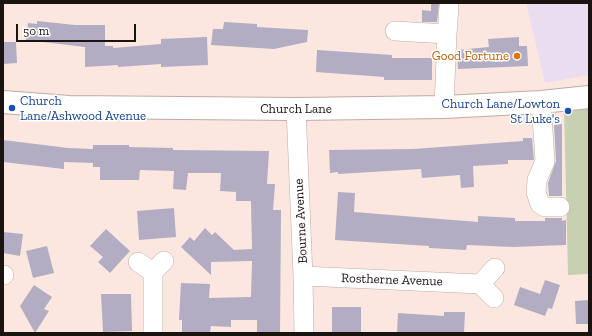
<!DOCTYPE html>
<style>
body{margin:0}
#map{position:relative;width:592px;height:336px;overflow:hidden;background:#fce7e0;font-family:"Zilla Slab",serif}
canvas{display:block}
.frame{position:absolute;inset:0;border:4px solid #1b1310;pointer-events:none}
.scale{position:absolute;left:16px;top:24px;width:120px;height:18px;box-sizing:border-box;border:2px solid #1b1310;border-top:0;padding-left:5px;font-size:12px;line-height:14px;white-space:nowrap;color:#1b1310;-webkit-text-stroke:3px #fff;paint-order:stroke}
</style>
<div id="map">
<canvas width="592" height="336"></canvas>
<div class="frame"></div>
<div class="scale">50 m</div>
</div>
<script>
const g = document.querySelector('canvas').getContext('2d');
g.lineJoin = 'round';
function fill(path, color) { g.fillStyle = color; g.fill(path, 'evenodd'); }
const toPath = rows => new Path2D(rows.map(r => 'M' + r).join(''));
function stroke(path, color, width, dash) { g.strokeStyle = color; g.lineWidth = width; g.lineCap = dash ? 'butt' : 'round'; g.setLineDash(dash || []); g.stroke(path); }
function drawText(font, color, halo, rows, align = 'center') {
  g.font = font + ' "Zilla Slab",serif'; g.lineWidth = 3; g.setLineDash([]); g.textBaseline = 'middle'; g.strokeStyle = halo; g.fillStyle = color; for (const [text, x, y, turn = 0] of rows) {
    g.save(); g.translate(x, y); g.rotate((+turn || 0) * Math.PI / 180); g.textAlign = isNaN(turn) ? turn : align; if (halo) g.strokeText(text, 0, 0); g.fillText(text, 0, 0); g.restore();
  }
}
fill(toPath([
 [526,3,589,3,589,75,545,83]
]), '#ebddf0');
fill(toPath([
 [589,106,589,274,568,275,564,109]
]), '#c8d0b2');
fill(toPath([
 [431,3,439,3,437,22,422,22,422,10,431,11],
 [37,21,75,25,105,25,105,46,113,46,113,48,161,44,161,39,207,37,208,65,161,67,161,64,118,67,118,65,85,67,85,47,26,40,28,23,37,24],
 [224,22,257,24,257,27,308,30,307,42,274,49,211,45,213,29,223,29],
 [519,37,519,46,527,46,528,66,458,69,457,50,489,47,488,39],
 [3,42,16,42,17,63,3,64],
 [317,50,392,55,392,58,432,58,432,80,384,80,384,77,316,72],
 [562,124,562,196,549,196,548,183,556,161,554,125],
 [523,138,532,138,534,160,508,160,508,164,473,166,474,187,461,188,460,175,422,178,421,169,338,174,338,172,330,173,329,150,413,149,523,141],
 [3,140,68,148,93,149,93,145,129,145,129,147,173,148,173,150,269,151,267,184,275,184,273,210,281,210,280,333,257,333,257,320,231,320,231,327,211,326,210,333,182,333,182,320,179,320,181,283,210,284,209,298,251,297,252,261,211,262,211,275,181,247,190,237,194,241,205,228,212,235,215,232,234,250,252,249,251,201,236,201,236,192,220,191,221,173,188,173,186,190,173,189,174,171,140,170,139,180,100,180,100,167,93,167,93,163,64,162,64,169,3,162],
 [338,192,355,193,354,212,478,222,478,216,515,218,515,221,545,221,545,218,562,218,562,221,566,220,566,245,513,247,467,245,466,250,429,248,429,246,335,240],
 [174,208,176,237,139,240,137,211],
 [106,229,130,251,110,273,98,262,103,257,90,246],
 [3,232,23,234,20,256,3,253],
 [47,246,54,273,33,278,26,251],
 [545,280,560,285,552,309,548,308,545,316,514,305,520,287,540,294],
 [34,285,52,297,44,309,49,311,35,333,20,306],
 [101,294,131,294,132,331,103,332],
 [589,300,589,324,576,324,575,301],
 [332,307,361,307,361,333,332,333],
 [444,312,465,312,464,333,397,333,398,313,444,316]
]), '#b2adc3');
const minor = toPath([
 [395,31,447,34,444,107],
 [447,34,449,6],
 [541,102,545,161,537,180,536,192,540,204,545,207,560,207],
 [296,109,303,276,304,333],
 [138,262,153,272],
 [153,272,153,333],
 [153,272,164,261],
 [3,275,4,275],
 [303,276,480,284],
 [494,298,480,284,495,268]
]);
const major = toPath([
 [3,102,69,107,296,109,444,107,541,102,589,97]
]);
stroke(minor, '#c2aaa1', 20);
stroke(major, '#c2aaa1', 24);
stroke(minor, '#fff', 19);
stroke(major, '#fff', 22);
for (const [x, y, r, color] of [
 [517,56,4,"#e8710a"],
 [12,108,4,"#1a4fb4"],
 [568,111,4,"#1a4fb4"]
]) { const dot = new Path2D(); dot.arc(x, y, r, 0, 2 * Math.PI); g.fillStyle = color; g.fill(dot); stroke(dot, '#fff', 1.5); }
drawText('13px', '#c56008', '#fff', [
 ["Good Fortune",509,56]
], 'right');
drawText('13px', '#164399', '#fff', [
 ["Church",20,101],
 ["Lane/Ashwood Avenue",20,116],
 ["Church Lane/Lowton",560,104,"right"],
 ["St Luke's",560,119,"right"]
], 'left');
drawText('13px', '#1b1310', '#fff', [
 ["Church Lane",296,109],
 ["Bourne Avenue",301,221,-93],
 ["Rostherne Avenue",392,280,2]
]);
</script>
